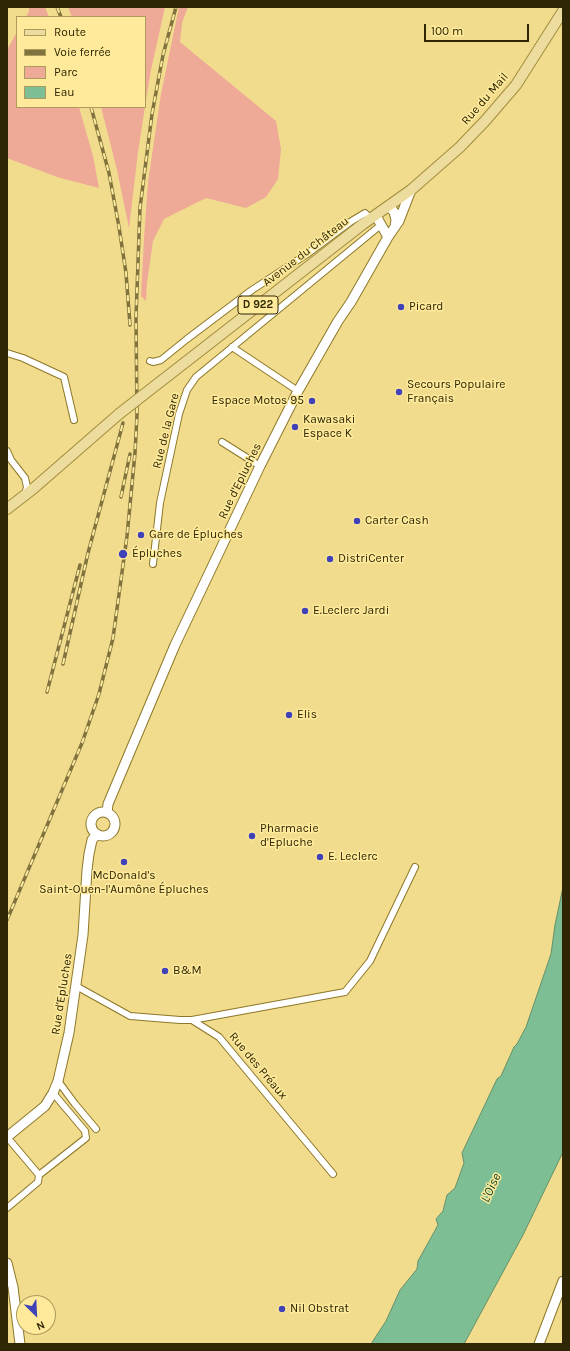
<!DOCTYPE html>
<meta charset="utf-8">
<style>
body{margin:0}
#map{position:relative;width:570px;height:1351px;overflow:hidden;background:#f1dc8d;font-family:Karla,sans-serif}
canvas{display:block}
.frame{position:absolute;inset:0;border:8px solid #2e2604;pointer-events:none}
.legend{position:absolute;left:16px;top:16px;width:130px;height:92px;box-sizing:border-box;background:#feea9a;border:1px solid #ab9c5e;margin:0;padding:5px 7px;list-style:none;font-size:12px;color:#2e2604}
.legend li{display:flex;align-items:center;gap:8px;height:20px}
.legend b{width:20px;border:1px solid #ab9c5e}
.north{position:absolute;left:16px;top:1295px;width:40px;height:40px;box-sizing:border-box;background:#feea9a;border:1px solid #ab9c5e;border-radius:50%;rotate:156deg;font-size:11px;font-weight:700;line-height:16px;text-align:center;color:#2e2604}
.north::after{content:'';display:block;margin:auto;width:14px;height:18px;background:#4043b8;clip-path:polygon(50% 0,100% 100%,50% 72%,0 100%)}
.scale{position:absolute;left:424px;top:24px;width:105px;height:18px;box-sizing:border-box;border:2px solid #2e2604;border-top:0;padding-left:5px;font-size:12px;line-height:14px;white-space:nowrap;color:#2e2604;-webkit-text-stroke:3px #feea9a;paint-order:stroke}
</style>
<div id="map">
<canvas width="570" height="1351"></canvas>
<div class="frame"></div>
<ul class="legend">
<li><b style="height:5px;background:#ecdc9d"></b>Route</li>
<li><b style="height:5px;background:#81733e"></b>Voie ferrée</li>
<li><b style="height:11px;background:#eea997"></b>Parc</li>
<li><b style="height:11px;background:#7dbe94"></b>Eau</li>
</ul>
<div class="north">N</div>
<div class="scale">100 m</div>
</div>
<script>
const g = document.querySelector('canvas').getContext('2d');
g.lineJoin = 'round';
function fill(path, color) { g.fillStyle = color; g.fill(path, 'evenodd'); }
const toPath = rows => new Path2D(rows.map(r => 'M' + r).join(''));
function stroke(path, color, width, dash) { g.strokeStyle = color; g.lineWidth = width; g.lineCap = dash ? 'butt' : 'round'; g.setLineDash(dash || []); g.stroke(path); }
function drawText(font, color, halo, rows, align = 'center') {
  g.font = font + ' Karla,sans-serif'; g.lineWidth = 3; g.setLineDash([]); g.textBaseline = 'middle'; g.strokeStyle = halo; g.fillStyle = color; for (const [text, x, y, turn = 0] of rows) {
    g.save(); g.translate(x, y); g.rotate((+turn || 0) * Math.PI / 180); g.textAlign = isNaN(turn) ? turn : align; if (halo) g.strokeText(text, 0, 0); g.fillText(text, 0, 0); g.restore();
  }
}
fill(toPath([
 [29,7,45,7,49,17,26,17,29,11],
 [68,7,165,7,151,70,145,106,145,17,72,17],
 [179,7,188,7,182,23,180,42,276,121,281,149,278,179,266,197,246,208,206,198,164,219,153,241,147,283,146,301,141,296,144,239,148,182,161,94],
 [17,32,17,107,79,107,93,156,99,188,57,177,7,158,7,50],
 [101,107,145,107,138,152,129,228,117,170]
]), '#eea997');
const water = toPath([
 [563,887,563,1152,523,1235,464,1344,371,1344,386,1321,400,1290,417,1269,418,1261,438,1225,436,1219,443,1211,447,1195,455,1188,464,1163,462,1153,497,1079,501,1076,514,1047,517,1044,526,1027,551,954,555,925,563,887]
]);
fill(water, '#7dbe94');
stroke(water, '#659069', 1);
const street = toPath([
 [232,347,298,391],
 [7,353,23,358,64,377,74,420],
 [150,361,153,362,161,360,187,339,252,290,307,254,350,222,365,213,371,219],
 [222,442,260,466],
 [7,451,11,460,25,478,27,487,25,494],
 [153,564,160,503,179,414,187,390,196,377,382,224],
 [76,986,130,1016,180,1020,192,1020,219,1037,333,1174],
 [192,1020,345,992,370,961,415,867],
 [58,1081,75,1104,96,1129],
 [7,1137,39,1175,86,1138,85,1131,53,1093],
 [7,1208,38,1182,39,1175]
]);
const secondary = toPath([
 [389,206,394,212,396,220,395,227],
 [376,216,388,237],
 '91 824a12 12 0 1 1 24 0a12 12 0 1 1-24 0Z',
 [107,813,108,804,175,645,260,466,298,391,338,321,351,302,388,237,399,221,411,190],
 [7,1137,45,1106,53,1093,58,1081,69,1033,83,935,87,870,89,854,92,840,97,834],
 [7,1263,13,1287,20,1344],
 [539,1344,563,1281]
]);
const primary = toPath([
 [142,396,363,224,411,190,460,147,485,121,516,85,563,11],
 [7,509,34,488,119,414]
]);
stroke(street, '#8c7828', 8);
stroke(secondary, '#8c7828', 11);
stroke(primary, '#a28d3d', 12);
stroke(street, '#fff', 6);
stroke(secondary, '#fff', 9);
stroke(primary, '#ecdc9d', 10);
const rail = toPath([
 [57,7,61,17],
 [91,107,109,173,119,227,126,273,130,325],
 [121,497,130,454],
 [63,664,88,553,123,423],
 [47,692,80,565],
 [7,920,82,743,99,694,113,638,127,536,135,453,137,415,136,317,140,208,152,114,163,55,176,7]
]);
stroke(rail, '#81733e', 3.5);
stroke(rail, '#feea9a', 2, [6]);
const primaryBridge = toPath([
 [119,414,142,396]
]);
stroke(primaryBridge, '#a28d3d', 12, []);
stroke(primaryBridge, '#ecdc9d', 10);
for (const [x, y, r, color] of [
 [401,307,4,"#4043b8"],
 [399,392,4,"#4043b8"],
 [312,401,4,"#4043b8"],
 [295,427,4,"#4043b8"],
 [357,521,4,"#4043b8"],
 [141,535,4,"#4043b8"],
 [123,554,5,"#4043b8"],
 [330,559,4,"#4043b8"],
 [305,611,4,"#4043b8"],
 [289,715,4,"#4043b8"],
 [252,836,4,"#4043b8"],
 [320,857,4,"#4043b8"],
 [124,862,4,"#4043b8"],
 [165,971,4,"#4043b8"],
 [282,1309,4,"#4043b8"]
]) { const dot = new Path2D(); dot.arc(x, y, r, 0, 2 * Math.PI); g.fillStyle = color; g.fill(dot); stroke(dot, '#feea9a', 1.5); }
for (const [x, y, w] of [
 [258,305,40]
]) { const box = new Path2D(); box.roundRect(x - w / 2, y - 9, w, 18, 3); g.fillStyle = '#feea9a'; g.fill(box); stroke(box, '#2e2604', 1); }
drawText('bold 11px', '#2e2604', null, [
 ["D 922",258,305]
]);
drawText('12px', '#2e2604', '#feea9a', [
 ["Rue du Mail",485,99,-49],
 ["Avenue du Château",306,252,-38],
 ["Rue de la Gare",166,431,-76],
 ["Rue d'Epluches",240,481,-64],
 ["Rue d'Epluches",62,994,-81],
 ["Rue des Préaux",258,1066,50]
]);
drawText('12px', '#2e2604', '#feea9a', [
 ["Picard",409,307],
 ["Secours Populaire",407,385],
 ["Français",407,399],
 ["Espace Motos 95",304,401,"right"],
 ["Kawasaki",303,420],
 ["Espace K",303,434],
 ["Carter Cash",365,521],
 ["Gare de Épluches",149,535],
 ["Épluches",132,554],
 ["DistriCenter",338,559],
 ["E.Leclerc Jardi",313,611],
 ["Elis",297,715],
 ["Pharmacie",260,829],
 ["d'Epluche",260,843],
 ["E. Leclerc",328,857],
 ["McDonald's",124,876,"center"],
 ["Saint-Ouen-l'Aumône Épluches",124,890,"center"],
 ["B&M",173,971],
 ["Nil Obstrat",290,1309]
], 'left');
drawText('italic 13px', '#184a2e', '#feea9a', [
 ["L'Oise",491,1188,-65]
]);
</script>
